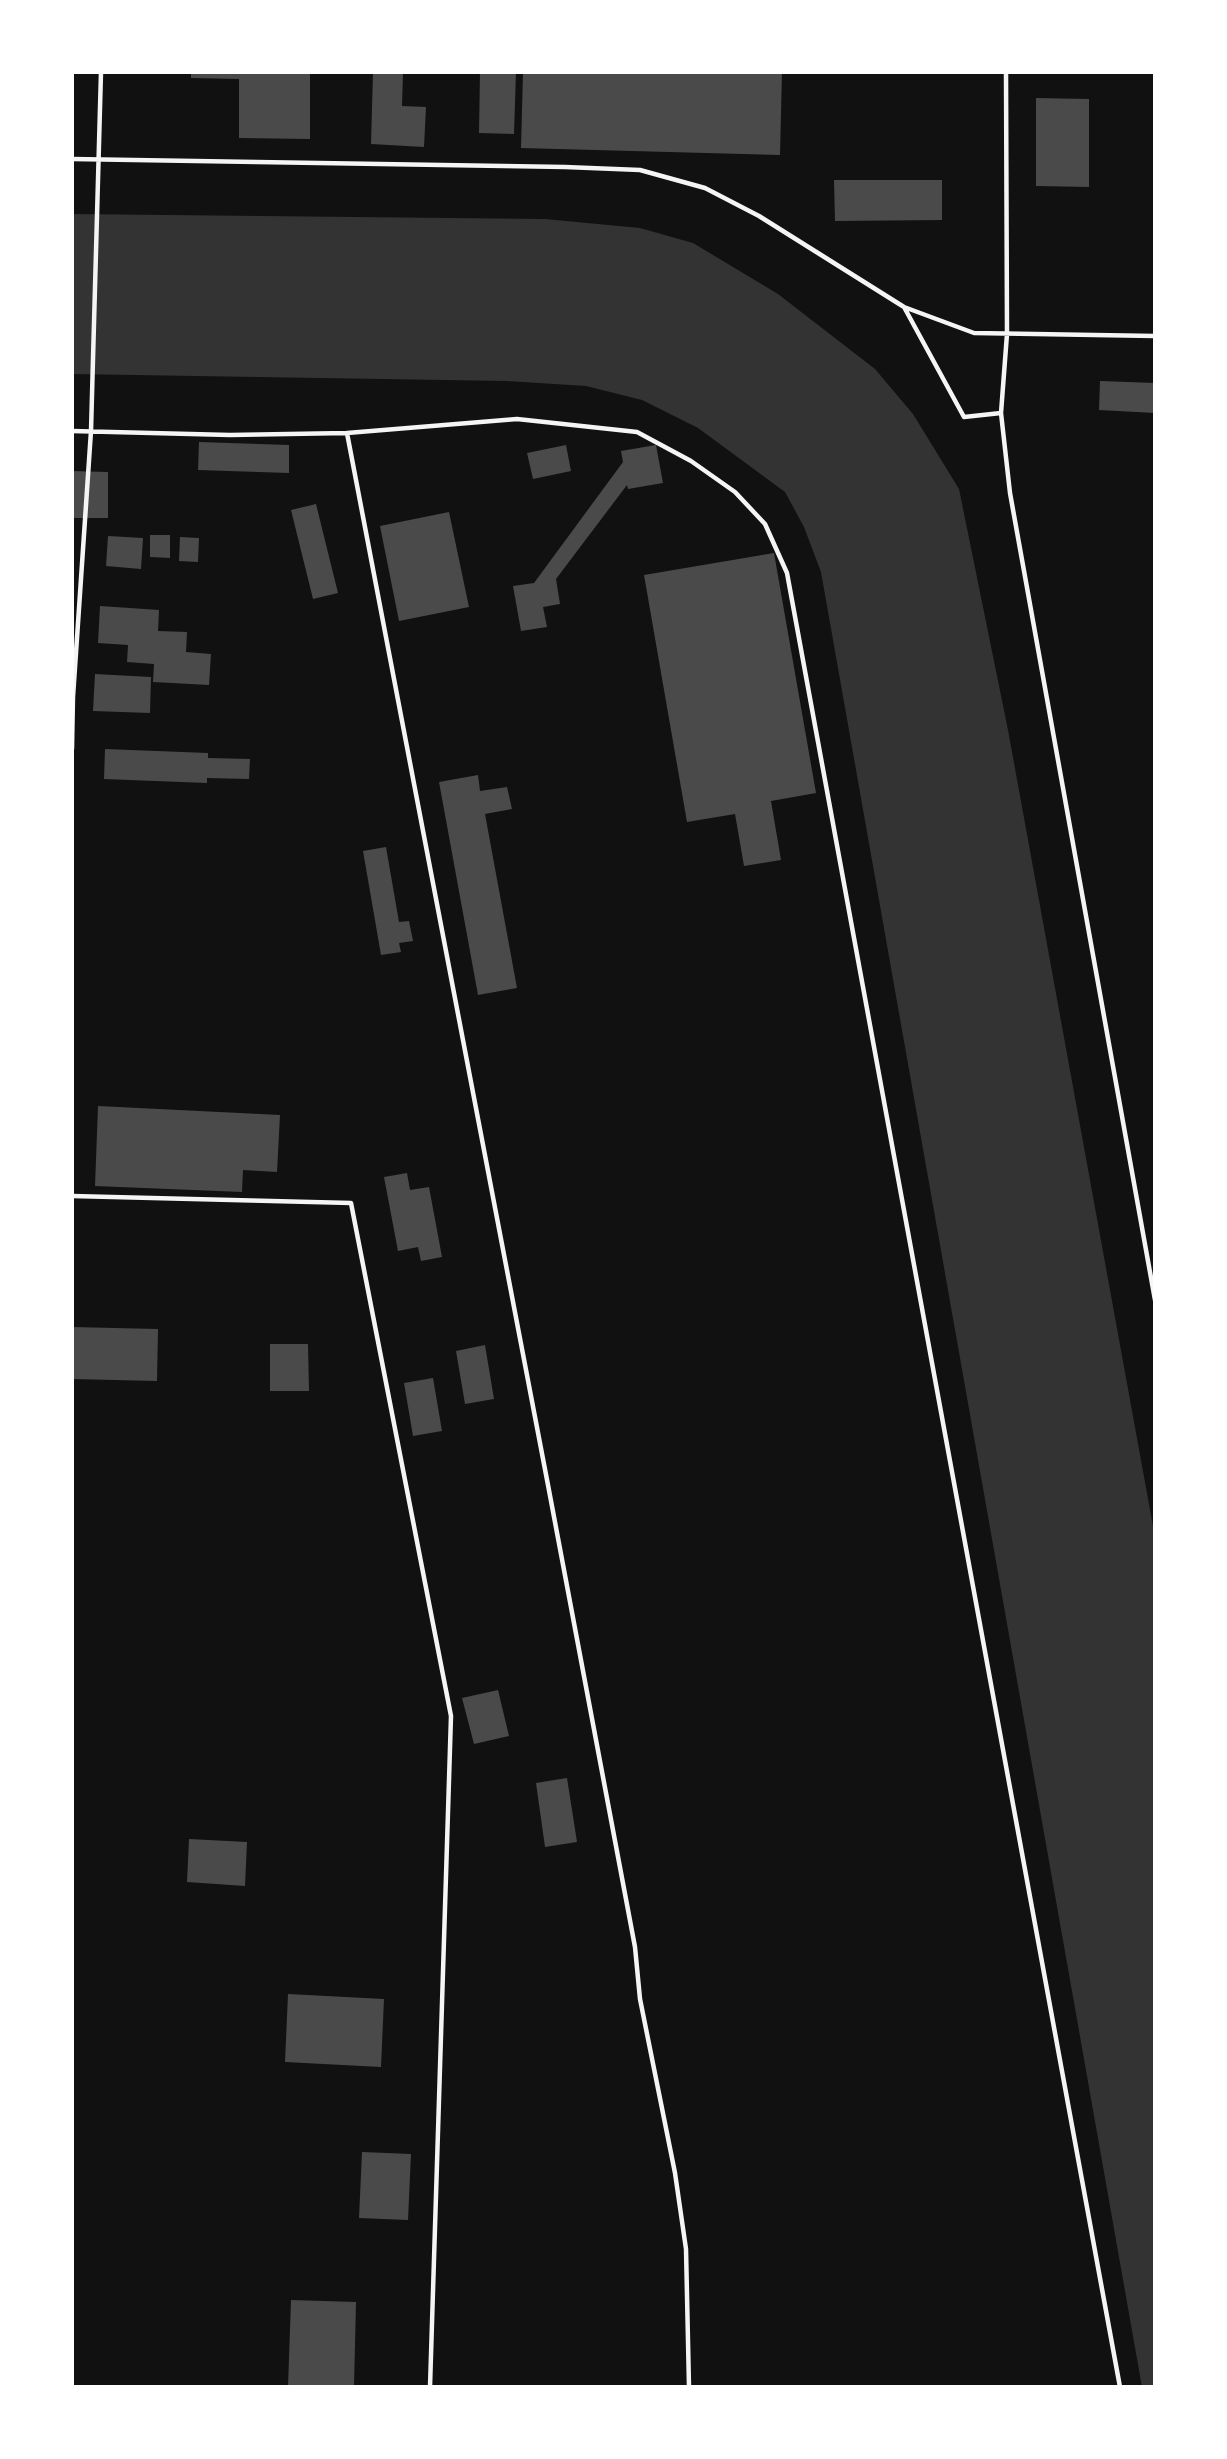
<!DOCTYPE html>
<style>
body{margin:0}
#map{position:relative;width:1227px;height:2459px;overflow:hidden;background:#111;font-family:Ubuntu,sans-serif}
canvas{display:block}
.frame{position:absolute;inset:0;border:74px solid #fff;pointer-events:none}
</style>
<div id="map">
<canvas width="1227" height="2459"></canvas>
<div class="frame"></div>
</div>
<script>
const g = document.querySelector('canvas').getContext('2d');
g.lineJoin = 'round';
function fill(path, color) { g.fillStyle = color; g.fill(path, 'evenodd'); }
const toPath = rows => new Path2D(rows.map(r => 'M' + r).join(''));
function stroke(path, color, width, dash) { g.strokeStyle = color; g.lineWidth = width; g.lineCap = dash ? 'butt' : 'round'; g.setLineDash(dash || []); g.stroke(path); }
fill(toPath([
 [72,214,545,219,640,228,693,243,778,294,875,369,913,414,959,489,1008,730,1155,1537,1155,2387,1142,2387,821,572,804,527,785,492,698,428,642,400,586,386,507,381,72,374]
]), '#333');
fill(toPath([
 [191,72,310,72,310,139,239,138,239,79,191,78],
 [373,72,403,72,402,106,426,107,424,147,371,144],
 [480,72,516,72,514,134,479,133],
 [523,72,782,72,780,155,521,148],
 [1036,98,1089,99,1089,187,1036,186],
 [834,180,942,180,942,220,835,221],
 [1100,381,1155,383,1155,413,1099,410],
 [199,442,289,445,289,473,198,470],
 [566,445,571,471,533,479,527,453],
 [656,445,663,483,628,489,627,485,556,579,560,604,543,607,547,627,521,631,513,586,534,583,623,462,621,451],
 [72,471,108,472,108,518,72,518],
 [316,504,338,593,313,599,291,510],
 [449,512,469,607,399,621,380,526],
 [150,535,170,535,170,558,150,557],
 [108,536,143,538,141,569,106,566],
 [180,537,199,538,198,562,179,561],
 [774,553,816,793,771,801,781,860,744,866,735,814,687,822,644,575],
 [100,606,159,610,158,631,187,632,186,652,211,654,209,685,153,682,154,664,127,662,128,645,98,643],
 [95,674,151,677,150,713,93,711],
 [105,749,208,753,208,758,250,759,249,779,207,778,207,783,104,779],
 [478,775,480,791,507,787,512,809,485,814,517,988,478,995,439,782],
 [386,847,399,922,409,921,413,941,399,943,401,952,381,955,363,851],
 [98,1106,280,1115,277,1172,243,1170,242,1192,95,1186],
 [407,1173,410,1190,429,1187,442,1257,421,1261,418,1247,398,1251,384,1177],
 [72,1327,158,1329,157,1381,72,1379],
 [270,1344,308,1344,309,1391,270,1391],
 [485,1345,494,1399,465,1404,456,1351],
 [433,1378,442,1431,413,1436,404,1383],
 [498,1690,509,1736,474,1744,462,1698],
 [567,1778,577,1842,545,1847,536,1783],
 [189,1839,247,1842,245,1886,187,1882],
 [288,1994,384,1999,381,2067,285,2062],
 [362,2152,411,2154,408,2220,359,2218],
 [291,2300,356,2302,354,2387,288,2387]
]), '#4a4a4a');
stroke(toPath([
 [1006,72,1007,334,1001,413,1010,493,1155,1300],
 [72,159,565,167,640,170,705,188,759,216,904,307,974,333,1155,336],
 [904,307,964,417,1001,413],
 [72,431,230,435,347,433,517,419,637,432,691,461,735,492,765,524,787,573,1120,2387],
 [347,433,548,1485,635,1947,640,1999,675,2173,686,2249,689,2387],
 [72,749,73,697,91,431,101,72],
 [72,1196,351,1203,451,1716,430,2387]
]), '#f5f5f5', 4.5);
</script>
